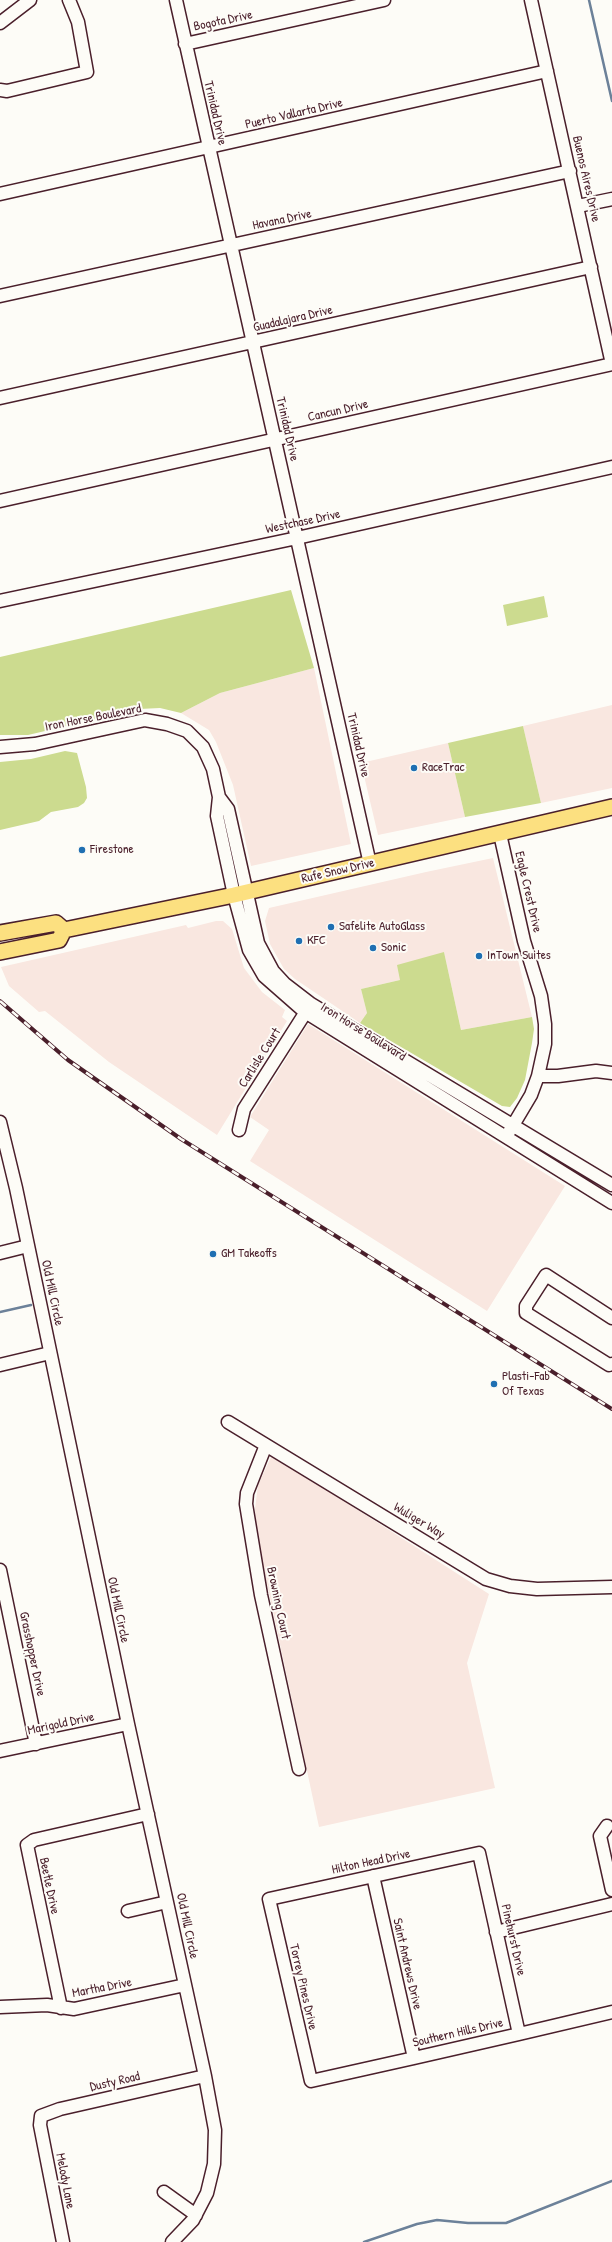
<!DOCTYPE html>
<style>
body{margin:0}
canvas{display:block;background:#fdfcf7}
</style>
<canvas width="612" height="2242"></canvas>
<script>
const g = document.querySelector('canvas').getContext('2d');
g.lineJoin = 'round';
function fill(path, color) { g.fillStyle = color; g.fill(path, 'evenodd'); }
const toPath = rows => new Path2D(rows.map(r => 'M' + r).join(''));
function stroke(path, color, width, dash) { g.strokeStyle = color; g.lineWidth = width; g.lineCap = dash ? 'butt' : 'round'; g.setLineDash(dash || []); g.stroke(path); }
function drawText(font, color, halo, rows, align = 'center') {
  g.font = font + ' "Patrick Hand",sans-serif'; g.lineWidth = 4; g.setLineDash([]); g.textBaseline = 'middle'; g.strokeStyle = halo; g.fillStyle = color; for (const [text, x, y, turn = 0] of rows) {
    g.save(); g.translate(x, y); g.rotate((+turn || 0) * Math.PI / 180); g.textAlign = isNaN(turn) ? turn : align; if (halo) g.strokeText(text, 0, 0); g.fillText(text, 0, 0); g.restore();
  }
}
fill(toPath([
 [314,668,351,844,251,866,233,785,216,742,209,730,181,713,220,693],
 [612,705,612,788,541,803,523,726],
 [448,743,465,817,378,835,361,763],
 [493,858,532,1017,461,1030,444,952,400,980,361,989,367,1013,360,1023,295,979,284,969,270,944,265,921,269,908,426,872],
 [216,921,223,921,232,929,244,968,262,992,285,1010,282,1017,287,1021,217,1135,109,1062,45,1011,39,1012,9,986,1,967,186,925,188,928],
 [308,1024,565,1186,487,1311,250,1161,269,1130,250,1117],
 [272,1455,489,1594,467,1663,495,1788,319,1827,256,1532,255,1509,258,1485]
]), '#f9e7e0');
fill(toPath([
 [291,590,314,668,220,693,181,713,160,708,139,709,28,735,0,735,0,657],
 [544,596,548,617,507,626,503,605],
 [523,726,541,803,465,817,448,743],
 [65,751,77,753,86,787,87,798,84,803,78,807,51,812,39,821,0,830,0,762,31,759],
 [444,952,461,1030,532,1017,534,1029,532,1043,525,1080,517,1098,510,1107,502,1106,360,1023,367,1013,361,989,400,980,397,965]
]), '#ccdb8f');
stroke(toPath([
 [589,0,612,101],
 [0,1312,31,1305],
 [364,2242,417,2224,437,2220,468,2223,506,2223,612,2181]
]), '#6c8199', 2.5);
const minor = toPath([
 [176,0,370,864],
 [531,0,612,364],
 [0,23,30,0],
 [185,44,384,0],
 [0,90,7,91,87,72,78,22,69,0],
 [0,194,547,71],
 [578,206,612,199],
 [0,296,570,171],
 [0,398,591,267],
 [0,501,612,364],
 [0,601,297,538,612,467],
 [0,747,35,744,145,720,167,724,187,731,203,747,213,769,219,797,217,816,234,895,249,950,264,976,305,1012,612,1203],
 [219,797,228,809,258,943,273,971,285,984,311,1004,612,1185],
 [500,834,524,941,541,996,545,1024,545,1044,538,1076,531,1095,509,1132],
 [538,1076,558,1076,596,1071,612,1073],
 [0,1122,16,1188,128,1724,205,2076,215,2130,214,2164,207,2193,193,2220,172,2242],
 [239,1130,244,1109,309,1007],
 [0,1253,28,1246],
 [612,1318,546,1275,526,1306,526,1313,609,1365,612,1364],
 [0,1365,50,1353],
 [228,1422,486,1579,510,1586,537,1589,612,1587],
 [266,1445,247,1493,246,1504,261,1595,299,1769],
 [0,1570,36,1744],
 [0,1751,128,1724],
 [607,1826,600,1836,612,1890],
 [373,1876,414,2058],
 [128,1911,167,1902],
 [496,1932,612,1904],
 [0,2007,47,2005,74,2009,185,1985],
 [61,2008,27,1845,34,1840,148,1814],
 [519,2034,479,1853,269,1899,311,2081,414,2058,519,2034,612,2012],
 [164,2192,196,2215],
 [63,2242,40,2125,41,2116,60,2109,205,2076]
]);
const major = toPath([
 [64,930,234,895,612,807],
 [0,933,56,923,64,930],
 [0,952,59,940,64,930]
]);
stroke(minor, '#4a1f2b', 15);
stroke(major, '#4a1f2b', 18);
stroke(minor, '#fdfcf7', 12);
stroke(major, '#fce080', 15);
const rail = toPath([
 [0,1001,68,1060,181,1139,612,1409]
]);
stroke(rail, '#4a1f2b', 4);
stroke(rail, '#fdfcf7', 2.5, [8]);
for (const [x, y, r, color] of [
 [414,768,4,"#1f6fb2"],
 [82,850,4,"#1f6fb2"],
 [331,927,4,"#1f6fb2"],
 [299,941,4,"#1f6fb2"],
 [373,948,4,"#1f6fb2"],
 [479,956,4,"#1f6fb2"],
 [213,1254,4,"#1f6fb2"],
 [494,1384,4,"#1f6fb2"]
]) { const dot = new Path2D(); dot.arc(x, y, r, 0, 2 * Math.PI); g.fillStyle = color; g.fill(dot); stroke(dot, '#fdfcf7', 1.5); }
drawText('13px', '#4a1f2b', '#fdfcf7', [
 ["Bogota Drive",223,21,-12],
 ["Trinidad Drive",215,113,77],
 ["Puerto Vallarta Drive",294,114,-13],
 ["Buenos Aires Drive",586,179,77],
 ["Havana Drive",282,220,-12],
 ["Guadalajara Drive",293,319,-13],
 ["Cancun Drive",338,411,-13],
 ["Trinidad Drive",287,429,77],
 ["Westchase Drive",303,522,-12],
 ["Iron Horse Boulevard",93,718,-11],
 ["Trinidad Drive",358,745,77],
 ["Rufe Snow Drive",338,871,-13],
 ["Eagle Crest Drive",528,892,77],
 ["Iron Horse Boulevard",363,1032,32],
 ["Carlisle Court",260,1058,-58],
 ["Old Mill Circle",52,1293,78],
 ["Wuliger Way",419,1521,31],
 ["Browning Court",278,1603,78],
 ["Old Mill Circle",118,1610,78],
 ["Grasshopper Drive",32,1654,78],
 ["Marigold Drive",61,1724,-12],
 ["Hilton Head Drive",371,1862,-12],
 ["Beetle Drive",49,1886,78],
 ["Old Mill Circle",187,1926,78],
 ["Pinehurst Drive",513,1940,77],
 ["Saint Andrews Drive",407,1964,77],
 ["Torrey Pines Drive",303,1987,77],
 ["Martha Drive",102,1988,-11],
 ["Southern Hills Drive",458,2033,-13],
 ["Dusty Road",115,2082,-13],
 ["Melody Lane",65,2181,79]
]);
drawText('13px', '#4a1f2b', '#fdfcf7', [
 ["RaceTrac",422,768],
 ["Firestone",90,850],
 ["Safelite AutoGlass",339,927],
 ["KFC",307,941],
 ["Sonic",381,948],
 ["InTown Suites",487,956],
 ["GM Takeoffs",221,1254],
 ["Plasti-Fab",502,1377],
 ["Of Texas",502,1392]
], 'left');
</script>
